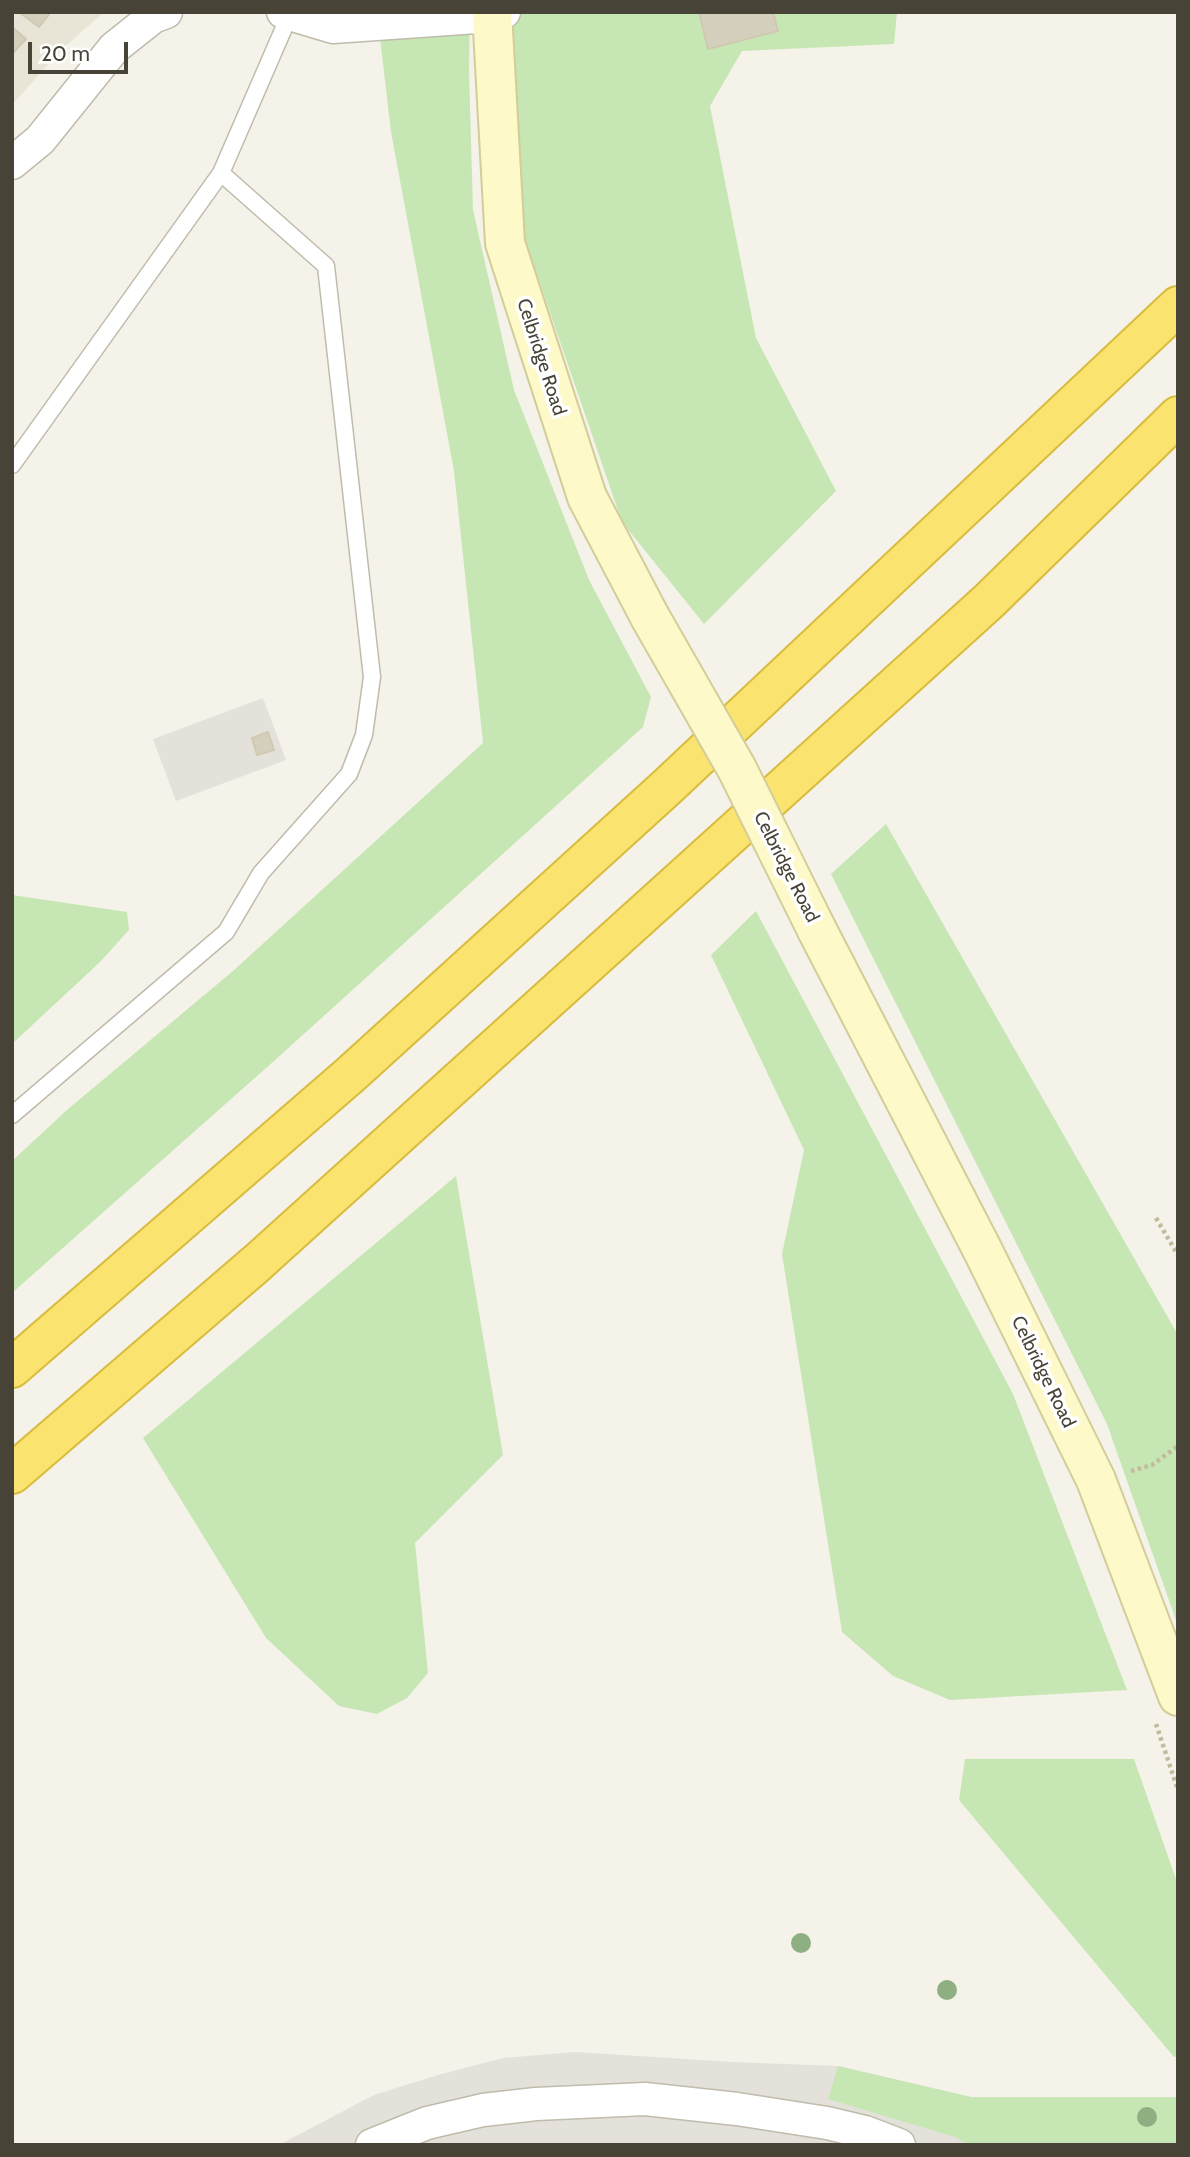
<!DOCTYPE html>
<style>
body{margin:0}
#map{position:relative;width:1190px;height:2157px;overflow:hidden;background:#f4f2e9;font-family:Cabin,sans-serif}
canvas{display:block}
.frame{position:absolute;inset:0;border:14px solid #474437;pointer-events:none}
.scale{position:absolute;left:28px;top:42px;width:100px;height:32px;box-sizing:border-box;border:4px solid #474437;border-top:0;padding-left:9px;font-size:21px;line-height:24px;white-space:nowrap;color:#474437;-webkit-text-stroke:5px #fff;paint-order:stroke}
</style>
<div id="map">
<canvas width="1190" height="2157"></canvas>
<div class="frame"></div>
<div class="scale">20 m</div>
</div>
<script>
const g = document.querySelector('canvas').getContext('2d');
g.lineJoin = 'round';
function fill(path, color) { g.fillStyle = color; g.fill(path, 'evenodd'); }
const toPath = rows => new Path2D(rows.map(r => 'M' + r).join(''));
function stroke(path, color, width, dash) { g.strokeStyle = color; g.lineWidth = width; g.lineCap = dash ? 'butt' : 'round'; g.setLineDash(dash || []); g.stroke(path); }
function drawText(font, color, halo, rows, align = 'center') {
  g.font = font + ' Cabin,sans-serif'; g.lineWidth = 7; g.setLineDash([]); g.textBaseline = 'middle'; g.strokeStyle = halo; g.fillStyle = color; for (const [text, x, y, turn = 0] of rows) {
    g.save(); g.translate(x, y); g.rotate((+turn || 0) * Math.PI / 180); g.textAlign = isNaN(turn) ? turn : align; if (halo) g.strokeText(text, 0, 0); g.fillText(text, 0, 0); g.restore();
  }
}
fill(toPath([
 [12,12,104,12,59,52,12,105]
]), '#e8e5d7');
fill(toPath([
 [263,698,286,760,176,801,153,739],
 [576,2052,732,2062,838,2066,971,2097,1178,2097,1178,2145,279,2145,374,2095,438,2075,503,2058]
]), '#e3e1da');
fill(toPath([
 [377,12,470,12,469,71,473,210,514,390,589,580,651,697,643,727,274,1061,12,1293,12,1161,68,1109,233,971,483,743,454,471,391,132],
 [511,12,897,12,894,44,742,51,710,106,756,338,836,491,704,624,622,522,521,228],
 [886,824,1178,1335,1178,1626,1107,1424,831,874],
 [12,895,127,912,129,930,100,962,12,1044],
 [756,911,1013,1394,1127,1690,950,1700,893,1676,842,1632,782,1254,804,1150,711,955],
 [456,1176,503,1455,415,1543,428,1673,407,1698,377,1714,339,1706,266,1638,143,1438],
 [965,1759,1134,1759,1178,1885,1178,2056,1174,2057,959,1800],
 [838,2066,971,2097,1178,2097,1178,2145,969,2145,955,2137,828,2099]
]), '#c6e7b3');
const building = toPath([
 [19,12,51,12,39,27,19,12],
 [699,12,773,12,778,31,708,49,699,12],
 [12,27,26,39,12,54,12,27],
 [268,732,274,750,257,755,252,738,268,732]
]);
fill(building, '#d5d0be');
stroke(building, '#d0c9b2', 2);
const lane = toPath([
 [12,465,221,173,290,14],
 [12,1115,226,932,261,873,349,774,364,735,372,677,326,266,221,173]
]);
const street = toPath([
 [283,12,333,27,491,16,504,12],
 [12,163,40,140,114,48,153,17,166,12],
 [372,2145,427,2123,483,2110,536,2104,645,2099,737,2109,827,2123,865,2132,899,2145]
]);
const secondary = toPath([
 [492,12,505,243,587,497,650,617],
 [817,930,983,1251,1096,1480,1178,1696]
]);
const highway = toPath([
 [12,1368,350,1075,667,787,1178,306],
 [12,1474,257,1263,735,831,989,601,1178,416]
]);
stroke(lane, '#bfbcab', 19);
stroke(street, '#bfbcab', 35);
stroke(secondary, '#d2cd99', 42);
stroke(highway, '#d9bb3d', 42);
stroke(toPath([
 [1156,1218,1178,1255],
 [1131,1471,1152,1465,1178,1446],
 [1156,1724,1178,1790]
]), '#c1ba9d', 4.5, [3.5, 3.5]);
stroke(lane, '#fff', 16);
stroke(street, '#fff', 32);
stroke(secondary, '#fdf9c9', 38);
stroke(highway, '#fae36e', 38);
const secondaryBridge = toPath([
 [650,617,737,769,817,930]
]);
stroke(secondaryBridge, '#d2cd99', 42, []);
stroke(secondaryBridge, '#fdf9c9', 38);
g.fillStyle = '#8eaf81';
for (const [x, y] of [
 [801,1943],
 [947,1990],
 [1147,2117]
]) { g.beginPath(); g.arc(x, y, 10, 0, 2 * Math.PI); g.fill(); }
drawText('19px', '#474437', '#fff', [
 ["Celbridge Road",541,357,72],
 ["Celbridge Road",786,867,63],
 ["Celbridge Road",1043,1372,64]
]);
</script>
